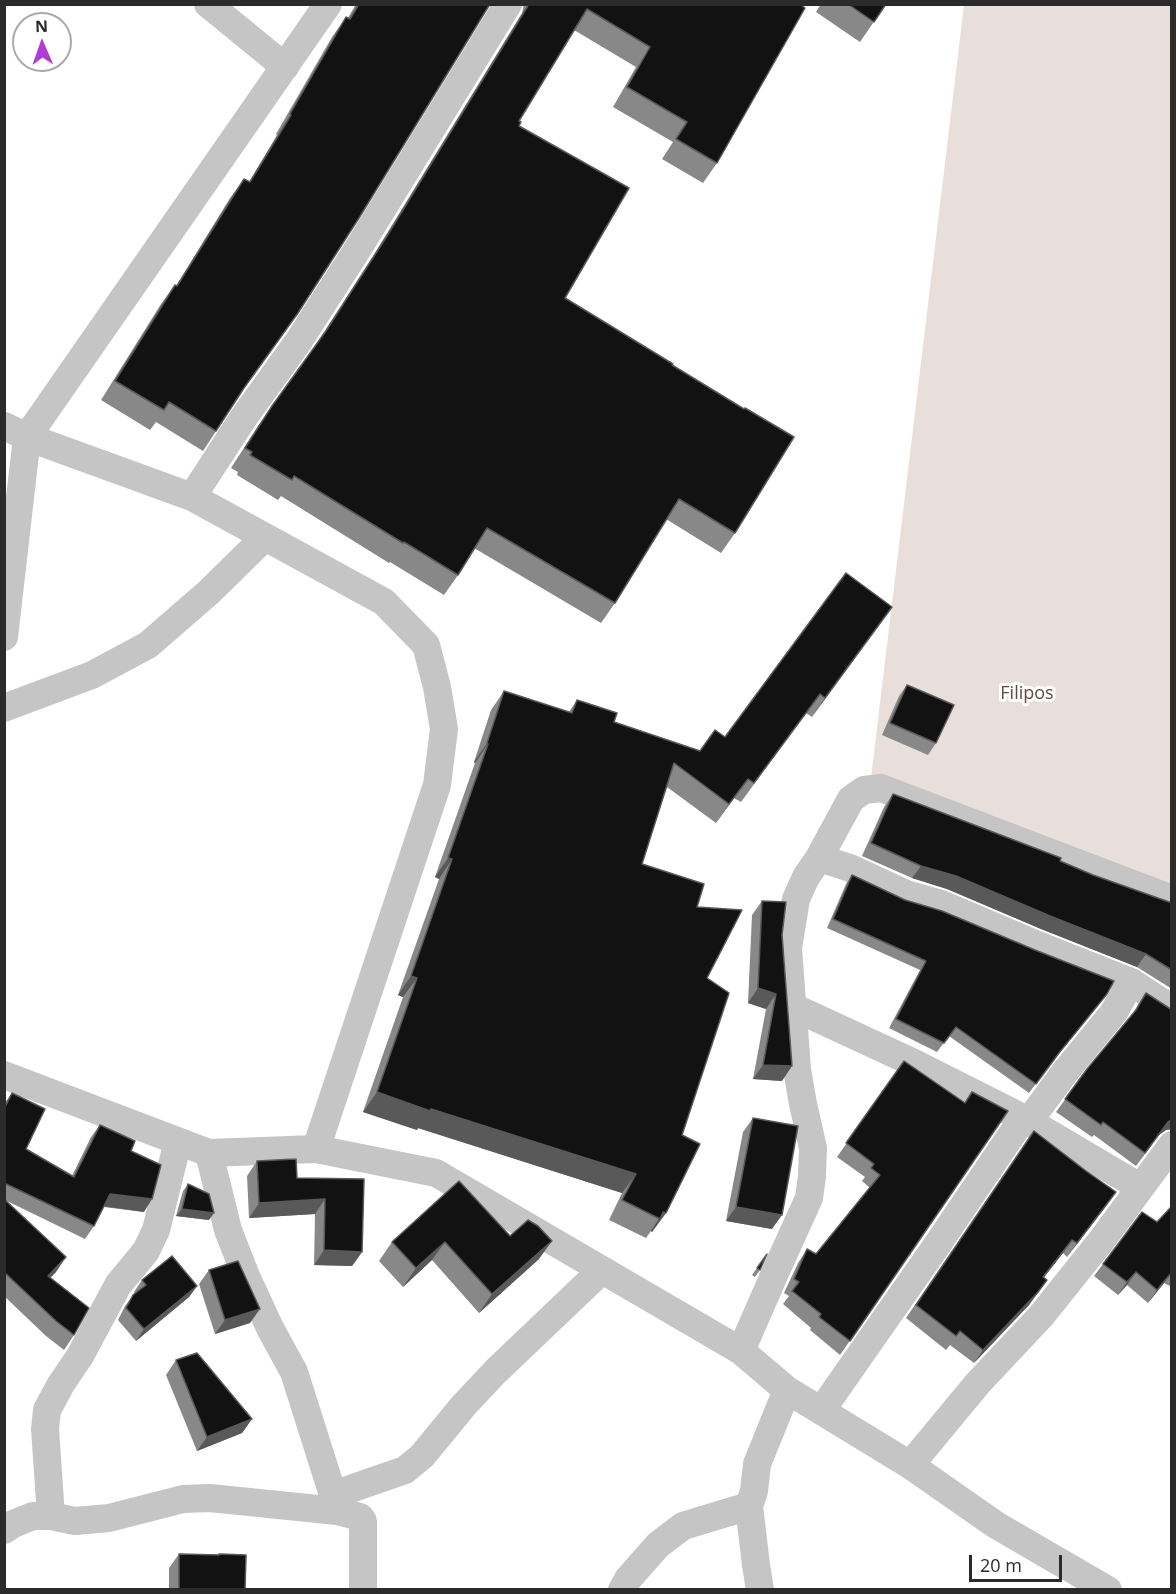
<!DOCTYPE html>
<style>
body{margin:0}
#map{position:relative;width:1176px;height:1594px;overflow:hidden;background:#fff;font-family:"Open Sans",sans-serif}
canvas{display:block}
.frame{position:absolute;inset:0;border:6px solid #2b2b2b;pointer-events:none}
.north{position:absolute;left:12px;top:12px;width:60px;height:60px;box-sizing:border-box;background:#fff;border:2px solid #aaa;border-radius:50%;rotate:358deg;font-size:16px;font-weight:700;line-height:24px;text-align:center;color:#2b2b2b}
.north::after{content:'';display:block;margin:auto;width:21px;height:27px;background:#af3cd4;clip-path:polygon(50% 0,100% 100%,50% 72%,0 100%)}
.scale{position:absolute;left:969px;top:1555px;width:93px;height:27px;box-sizing:border-box;border:3px solid #2b2b2b;border-top:0;padding-left:8px;font-size:18px;line-height:21px;white-space:nowrap;color:#2b2b2b;-webkit-text-stroke:4px #fff;paint-order:stroke}
</style>
<div id="map">
<canvas width="1176" height="1594"></canvas>
<div class="frame"></div>
<div class="north">N</div>
<div class="scale">20 m</div>
</div>
<script>
const g = document.querySelector('canvas').getContext('2d');
g.lineJoin = 'round';
function fill(path, color) { g.fillStyle = color; g.fill(path, 'evenodd'); }
const toPath = rows => new Path2D(rows.map(r => 'M' + r).join(''));
function stroke(path, color, width, dash) { g.strokeStyle = color; g.lineWidth = width; g.lineCap = dash ? 'butt' : 'round'; g.setLineDash(dash || []); g.stroke(path); }
function drawText(font, color, halo, rows, align = 'center') {
  g.font = font + ' "Open Sans",sans-serif'; g.lineWidth = 6; g.setLineDash([]); g.textBaseline = 'middle'; g.strokeStyle = halo; g.fillStyle = color; for (const [text, x, y, turn = 0] of rows) {
    g.save(); g.translate(x, y); g.rotate((+turn || 0) * Math.PI / 180); g.textAlign = isNaN(turn) ? turn : align; if (halo) g.strokeText(text, 0, 0); g.fillText(text, 0, 0); g.restore();
  }
}
fill(toPath([
 [964,5,1171,5,1171,913,870,786]
]), '#e8deda');
stroke(toPath([
 [208,4,285,67],
 [4,426,27,437,192,497,384,602,426,645,437,687,444,729,437,785,316,1149,436,1173,741,1351,787,1390,910,1465,996,1525,1108,1590],
 [192,497,244,417,298,342,359,247,508,4],
 [4,637,27,437,328,4],
 [4,708,92,675,148,645,209,592,265,537],
 [819,858,850,868,906,894,941,904,1035,944,1131,982,1172,1009],
 [793,1007,914,1063,1023,1118,1140,1187],
 [4,1075,209,1153,316,1149],
 [1029,1121,1065,1072,1114,1012,1131,982],
 [209,1153,228,1230,246,1276,270,1328,294,1372,333,1495,337,1511],
 [741,1351,775,1273,809,1198,812,1176,813,1148,803,1104,797,1069,788,948,796,899,806,877,819,858,851,799,864,790,881,788,1172,899],
 [821,1411,937,1245,1023,1118],
 [910,1465,978,1383,1041,1316,1101,1241,1172,1145],
 [333,1495,405,1470,422,1456,464,1405,496,1371,602,1270],
 [51,1516,45,1429,47,1410,61,1384,80,1356,118,1285,146,1251,156,1230,178,1141],
 [4,1530,13,1524,33,1516,51,1516,75,1521,109,1518,183,1499,210,1498,337,1511,360,1517,363,1521,363,1590],
 [622,1590,628,1579,658,1545,683,1526,749,1506],
 [760,1590,756,1565,749,1506,754,1491,757,1464,787,1390]
]), '#c5c5c5', 28);
fill(toPath([
 [356,4,490,4,241,393,203,451,156,422,150,430,101,400,161,304,175,285,176,286,230,198,244,179,249,182,277,135,276,134,332,37,346,17,348,18],
 [524,4,800,4,717,163,703,183,662,159,673,142,613,107,636,67,574,30,519,121,519,126,565,298,672,365,735,533,721,553,666,519,615,603,601,623,474,548,458,575,444,595,390,562,389,563,281,496,278,500,237,475,238,472,231,468,258,426,315,346,373,256,522,13],
 [821,4,886,4,860,42,816,12],
 [892,607,812,717,806,713,741,802,734,798,716,823,667,787,642,864,697,907,707,978,682,1135,666,1213,652,1232,651,1231,646,1238,609,1220,622,1193,418,1128,417,1130,363,1112,403,997,398,995,439,879,435,877,475,763,474,762,491,710,504,691,569,712,577,700,614,722,700,751,725,737],
 [907,685,936,743,928,755,882,735,899,696],
 [893,794,1093,875,1172,903,1172,989,1137,967,1041,929,947,889,912,878,862,856,884,807],
 [852,875,1107,994,1052,1062,1029,1093,949,1036,937,1052,889,1028,920,970,827,928,846,884],
 [762,901,782,935,782,1081,753,1079,766,1009,748,1003,752,915],
 [1146,993,1172,1010,1172,1129,1166,1130,1159,1135,1136,1166,1094,1135,1092,1137,1056,1112,1087,1069,1131,1016],
 [904,1061,965,1103,1008,1111,840,1355,810,1330,811,1328,783,1304,789,1296,784,1293,798,1263,807,1249,816,1254,870,1188,862,1181,865,1177,837,1157],
 [12,1093,26,1149,72,1176,91,1137,100,1125,131,1151,144,1212,104,1207,94,1226,85,1239,7,1201,56,1272,50,1278,74,1335,64,1350,46,1336,4,1296,4,1104],
 [753,1118,772,1229,726,1221,743,1132],
 [1034,1131,1106,1206,1067,1257,1063,1253,1044,1277,1038,1293,1029,1305,974,1363,950,1345,946,1350,906,1318],
 [257,1161,297,1178,364,1179,362,1252,352,1266,314,1265,315,1214,249,1218,247,1176],
 [188,1184,209,1220,176,1216,183,1191],
 [1172,1206,1172,1287,1164,1283,1148,1303,1127,1285,1118,1295,1094,1276,1103,1264,1157,1222],
 [510,1236,539,1259,479,1313,432,1260,403,1287,379,1261,392,1242],
 [767,1254,760,1270,755,1277,752,1275],
 [209,1270,250,1323,215,1334,199,1284],
 [142,1280,197,1286,189,1297,136,1341,118,1320,125,1306,135,1293,134,1292],
 [176,1360,252,1419,242,1433,197,1451,166,1375],
 [179,1554,218,1555,219,1554,245,1590,169,1590,169,1568]
]), '#888');
fill(toPath([
 [892,607,878,626,812,717,825,698],
 [487,743,488,744,475,763,474,762],
 [748,779,734,798,716,823,729,804],
 [448,858,452,859,439,879,435,877],
 [921,866,956,876,1146,954,1137,967,1041,929,947,889,912,878],
 [411,976,417,978,403,997,398,995],
 [758,988,776,994,766,1009,748,1003],
 [763,1065,792,1066,782,1081,753,1079],
 [377,1092,431,1109,636,1174,622,1193,418,1128,417,1130,363,1112],
 [1172,1119,1172,1129,1166,1130,1159,1135,1136,1166,1168,1122],
 [1116,1192,1106,1206,1067,1257,1077,1243],
 [110,1194,152,1199,144,1212,101,1206],
 [325,1199,315,1214,249,1218,259,1203],
 [736,1207,782,1215,772,1229,726,1221],
 [182,1209,214,1213,209,1220,176,1216],
 [663,1212,666,1213,652,1232,651,1231],
 [1072,1240,1063,1253,1034,1290,1043,1277],
 [552,1241,539,1259,479,1313,492,1294],
 [445,1242,432,1260,403,1287,416,1268],
 [324,1250,362,1252,352,1266,314,1265],
 [66,1257,56,1272,38,1290,48,1276],
 [1136,1272,1127,1285,1118,1295,1127,1282],
 [1172,1272,1164,1283,1148,1303,1157,1290],
 [1047,1280,1029,1305,974,1363,983,1350],
 [197,1286,189,1297,136,1341,144,1329],
 [260,1309,250,1323,215,1334,225,1320],
 [252,1419,242,1433,197,1451,207,1437]
]), '#595959');
const building = toPath([
 [359,4,490,4,359,218,298,313,244,388,216,431,169,402,164,410,115,381,175,285,177,286,244,179,250,182,291,115,290,114,346,17,350,19,359,4],
 [529,4,800,4,805,8,717,163,676,139,687,122,627,87,650,47,587,9,519,121,521,122,519,126,629,188,565,298,673,364,672,365,744,409,745,408,794,437,735,533,679,499,615,603,487,528,458,575,404,542,403,543,294,476,292,480,250,455,252,452,245,448,272,406,326,331,387,236,529,4],
 [848,4,886,4,874,22,848,4],
 [846,573,892,607,825,698,820,694,754,783,748,779,729,804,674,763,642,864,704,884,697,907,742,910,707,978,729,993,682,1135,700,1144,666,1213,663,1212,660,1219,622,1200,636,1174,431,1109,430,1111,377,1092,417,978,411,976,452,859,448,858,488,744,487,743,504,691,572,713,577,700,617,713,614,722,700,751,715,730,725,737,846,573],
 [907,685,954,705,936,743,890,723,907,685],
 [893,794,1061,858,1060,861,1093,875,1172,903,1172,970,1146,954,1050,916,956,876,921,866,871,843,893,794],
 [852,875,905,900,942,911,1035,950,1114,981,1107,994,1059,1053,1036,1084,956,1027,944,1043,896,1019,926,961,833,919,852,875],
 [762,901,786,902,782,935,792,1066,763,1065,776,994,758,988,762,901],
 [1146,993,1172,1010,1172,1119,1168,1122,1145,1153,1103,1122,1101,1125,1065,1099,1087,1069,1136,1010,1146,993],
 [904,1061,965,1103,972,1092,1008,1111,850,1341,819,1317,821,1314,792,1291,799,1282,794,1279,807,1249,816,1254,880,1175,871,1168,874,1164,846,1143,904,1061],
 [12,1093,45,1109,26,1149,74,1177,100,1125,135,1141,131,1151,161,1165,152,1199,110,1194,94,1226,4,1183,4,1109,12,1093],
 [753,1118,798,1126,782,1215,736,1207,753,1118],
 [1034,1131,1086,1171,1116,1192,1077,1243,1072,1240,1043,1277,1047,1280,1038,1292,983,1350,960,1331,956,1336,916,1305,1034,1131],
 [296,1159,297,1178,364,1179,362,1252,324,1250,325,1199,259,1203,257,1161,296,1159],
 [459,1181,510,1236,528,1220,538,1226,552,1241,492,1294,445,1242,416,1268,392,1242,459,1181],
 [188,1184,209,1194,214,1213,182,1209,188,1184],
 [4,1199,66,1257,48,1276,89,1308,74,1335,56,1321,4,1272,4,1199],
 [1172,1206,1172,1272,1157,1290,1136,1272,1127,1282,1103,1264,1142,1212,1157,1222,1172,1206],
 [767,1254,760,1270,757,1268,767,1254],
 [172,1256,197,1286,144,1329,126,1308,133,1295,146,1285,142,1280,172,1256],
 [238,1261,260,1309,225,1320,209,1270,238,1261],
 [197,1353,252,1419,207,1437,176,1360,197,1353],
 [179,1554,219,1555,219,1554,246,1555,245,1590,179,1590,179,1554]
]);
fill(building, '#121212');
stroke(building, '#595959', 1.5);
drawText('18px', '#624b3d', '#fff', [
 ["Filipos",1027,694]
]);
</script>
